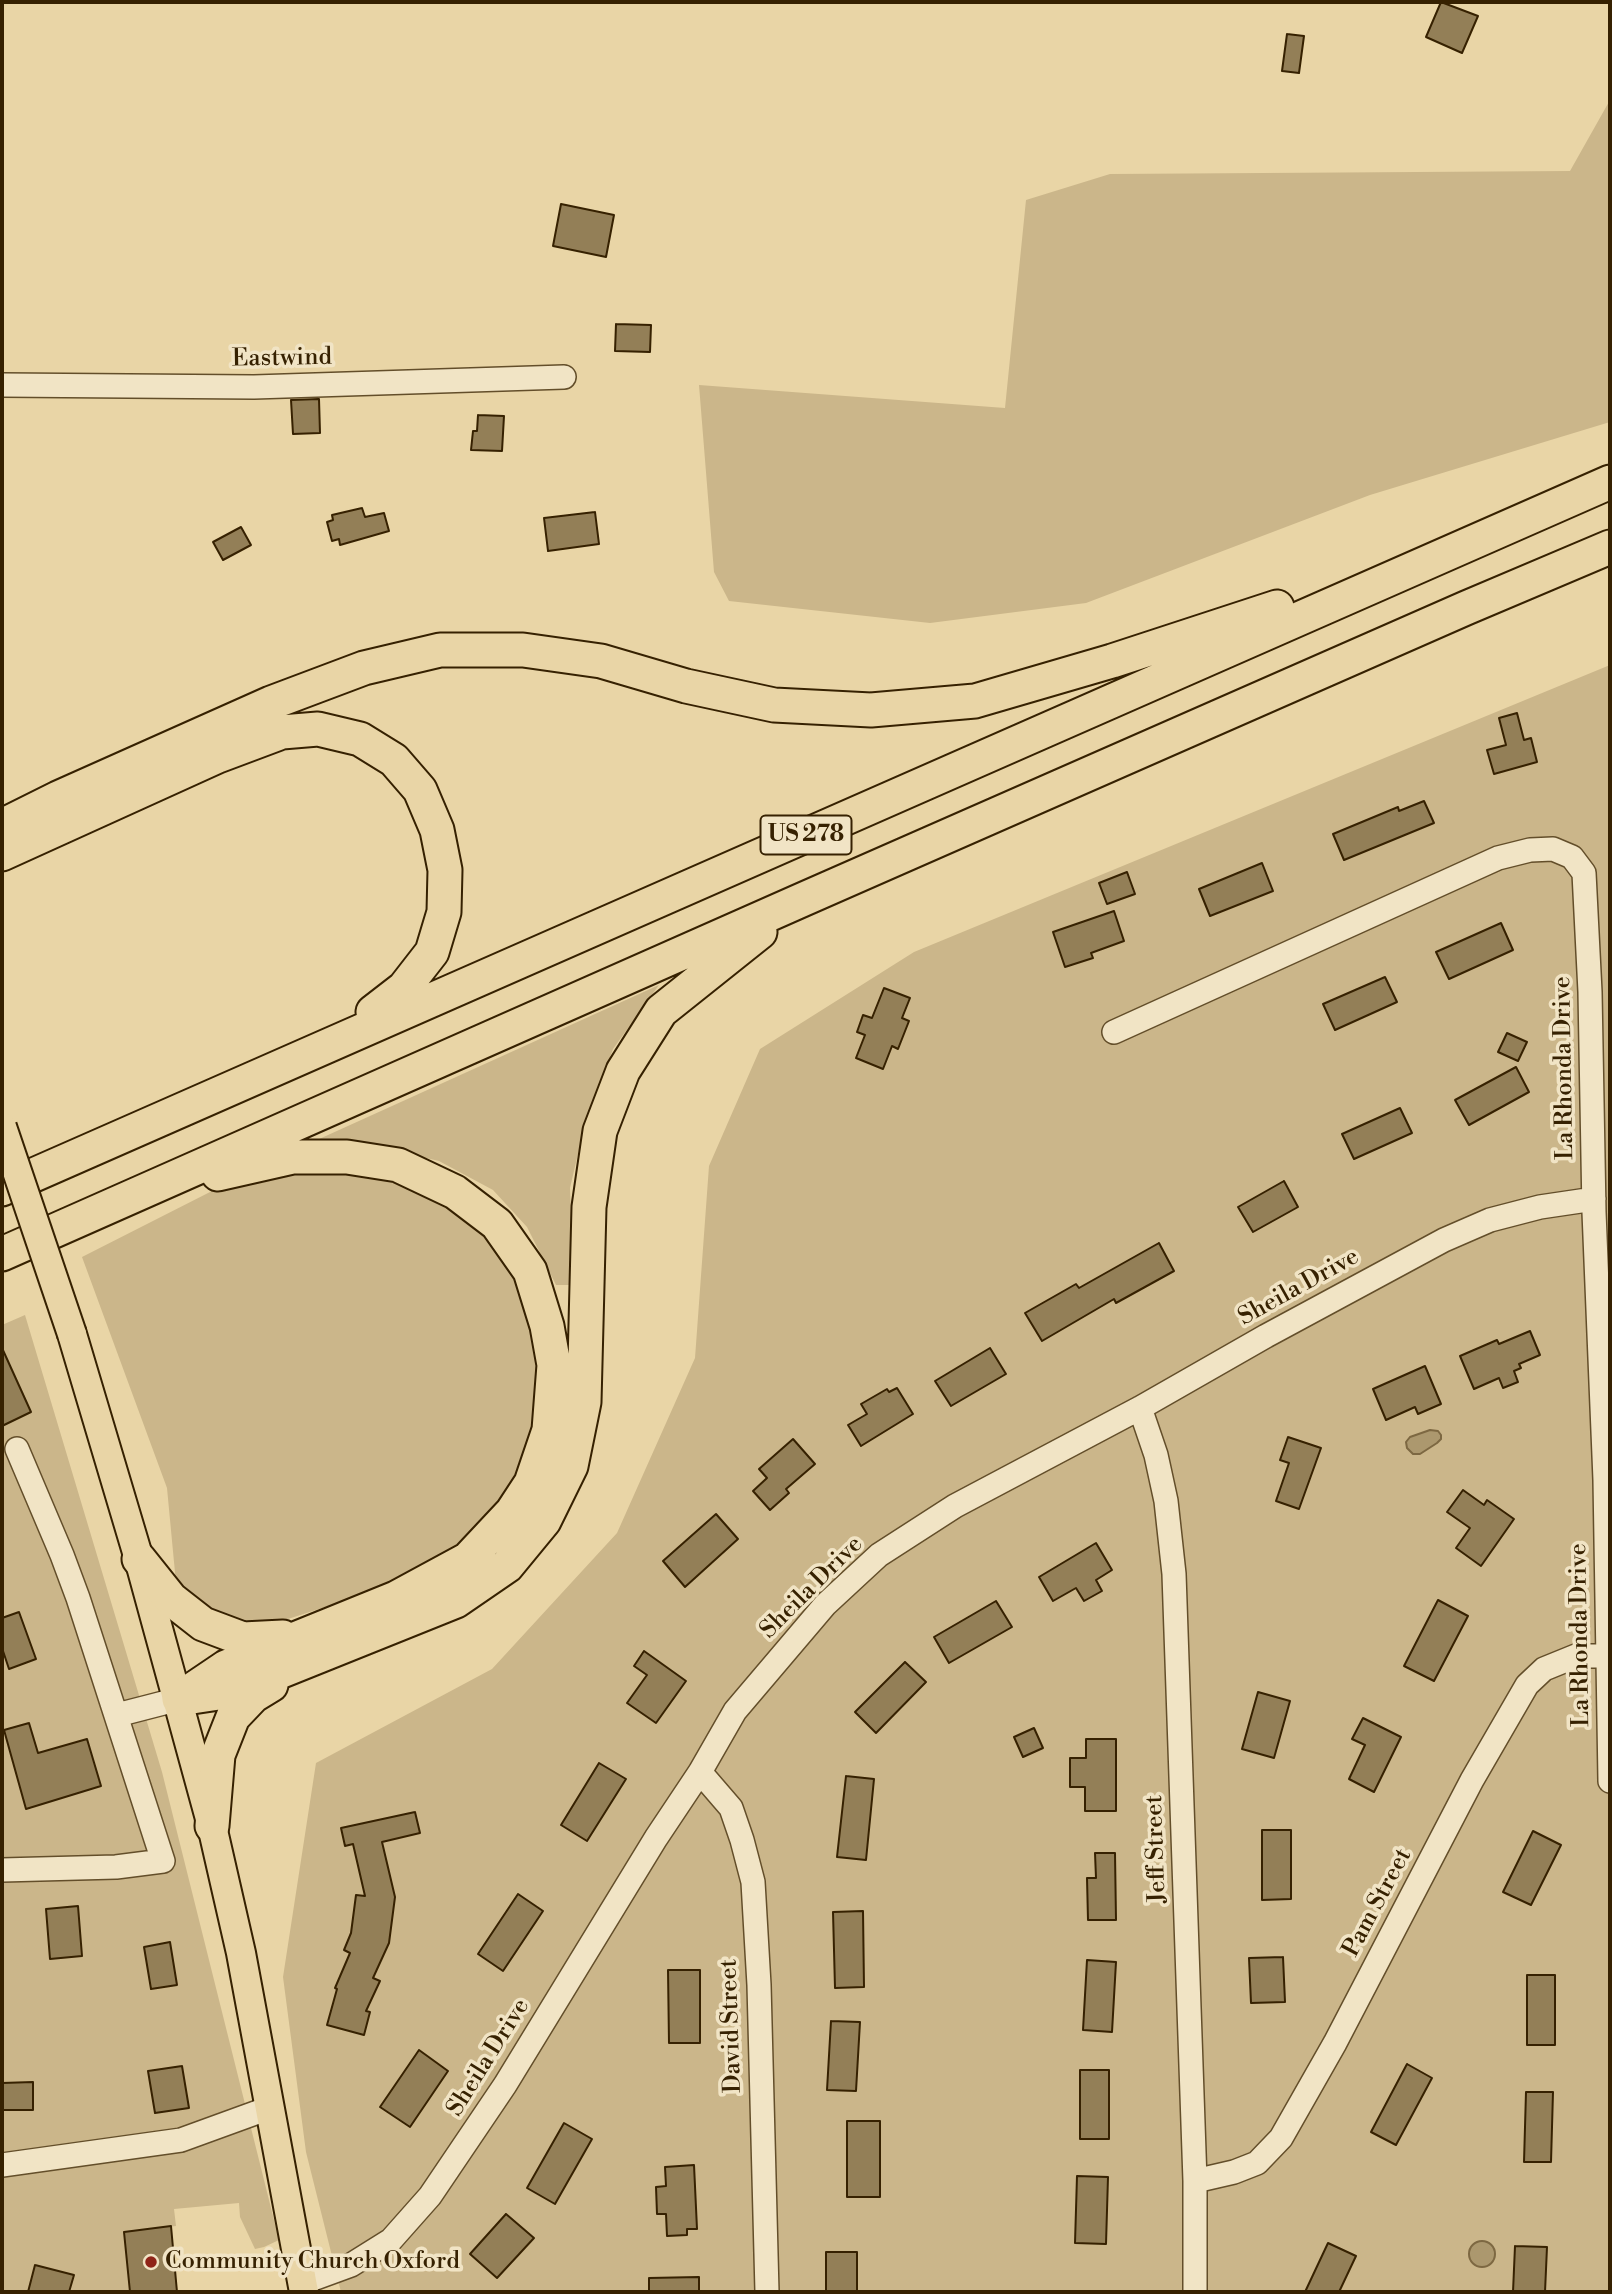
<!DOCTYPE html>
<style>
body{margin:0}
#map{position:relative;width:1612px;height:2294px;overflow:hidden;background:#e9d5a6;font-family:"Libre Bodoni",serif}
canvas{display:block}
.frame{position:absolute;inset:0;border:4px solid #362101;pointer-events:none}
</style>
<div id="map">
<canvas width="1612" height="2294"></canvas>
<div class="frame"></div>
</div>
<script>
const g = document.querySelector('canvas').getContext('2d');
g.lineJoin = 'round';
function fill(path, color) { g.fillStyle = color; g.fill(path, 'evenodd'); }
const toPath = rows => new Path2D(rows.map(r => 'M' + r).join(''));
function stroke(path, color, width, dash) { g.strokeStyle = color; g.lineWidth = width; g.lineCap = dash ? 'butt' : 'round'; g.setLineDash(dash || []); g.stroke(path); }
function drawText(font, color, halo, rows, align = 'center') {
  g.font = font + ' "Libre Bodoni",serif'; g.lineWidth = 7; g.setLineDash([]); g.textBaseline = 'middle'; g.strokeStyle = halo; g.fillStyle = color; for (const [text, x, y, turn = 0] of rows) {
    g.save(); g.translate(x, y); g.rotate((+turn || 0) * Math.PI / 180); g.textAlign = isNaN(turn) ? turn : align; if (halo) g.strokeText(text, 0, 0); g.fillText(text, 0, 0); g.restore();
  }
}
fill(toPath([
 [1610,100,1610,422,1370,495,1086,603,930,623,729,601,714,572,699,385,1005,408,1026,200,1110,174,1570,171],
 [1610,665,1610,2292,341,2292,306,2152,283,1977,316,1763,492,1669,617,1533,695,1358,709,1166,760,1049,914,952],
 [659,985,613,1049,584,1128,570,1188,574,1285,556,1285,527,1227,493,1190,439,1161,383,1148,317,1140],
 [315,1168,396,1175,470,1214,506,1255,535,1316,542,1391,526,1457,491,1523,400,1583,263,1627,227,1620,176,1583,167,1488,82,1257,212,1191],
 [25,1315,162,1772,279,2240,264,2247,255,2249,240,2217,239,2203,174,2209,176,2226,124,2232,130,2292,2,2292,2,1325]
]), '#cbb68a');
const water = toPath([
 [1430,1430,1438,1431,1441,1435,1441,1439,1437,1443,1420,1454,1413,1454,1407,1448,1406,1442,1410,1437,1430,1430],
 '1469 2254a13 13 0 1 1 26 0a13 13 0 1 1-26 0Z'
]);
fill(water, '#ac986e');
stroke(water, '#7d6842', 2);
const building = toPath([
 [1441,2,1478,16,1462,53,1426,37,1441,2],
 [1287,34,1304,36,1299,73,1282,71,1287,34],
 [561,204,614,215,606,257,553,246,561,204],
 [616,324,651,325,650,352,615,351,616,324],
 [319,399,320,433,293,434,291,400,319,399],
 [478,415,504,416,502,451,471,450,473,431,477,431,478,415],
 [362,508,365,517,384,513,389,531,340,545,339,539,332,541,327,522,333,520,332,515,362,508],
 [595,512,599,544,548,551,544,518,595,512],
 [241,527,251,545,223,560,213,542,241,527],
 [1517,713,1524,740,1531,738,1537,762,1494,774,1487,750,1506,745,1499,718,1517,713],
 [1424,801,1434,823,1344,860,1333,834,1398,807,1399,811,1424,801],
 [1262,863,1273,891,1210,916,1199,889,1262,863],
 [1127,872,1135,894,1107,904,1099,883,1127,872],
 [1114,911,1124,941,1091,953,1093,958,1065,967,1053,932,1114,911],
 [1501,923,1513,950,1449,979,1436,952,1501,923],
 [1385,977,1397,1002,1335,1030,1323,1004,1385,977],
 [884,988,910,998,902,1018,909,1021,898,1049,892,1046,883,1069,856,1058,865,1035,857,1032,863,1015,872,1018,884,988],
 [1507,1033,1527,1042,1518,1061,1498,1052,1507,1033],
 [1516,1067,1529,1092,1469,1125,1455,1100,1516,1067],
 [1400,1108,1412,1133,1354,1159,1342,1134,1400,1108],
 [1284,1181,1298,1207,1253,1232,1238,1207,1284,1181],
 [1159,1243,1174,1271,1116,1303,1114,1299,1042,1341,1025,1313,1076,1284,1079,1288,1159,1243],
 [1530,1331,1540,1355,1519,1364,1521,1368,1514,1371,1518,1382,1503,1388,1499,1378,1474,1389,1460,1356,1497,1340,1499,1344,1530,1331],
 [2,1348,31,1412,2,1426,2,1348],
 [990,1348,1006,1374,951,1406,935,1381,990,1348],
 [1425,1366,1441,1404,1418,1414,1415,1407,1386,1420,1373,1389,1425,1366],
 [897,1388,913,1414,861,1446,848,1425,867,1414,861,1404,887,1389,889,1392,897,1388],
 [1288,1437,1321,1448,1299,1509,1276,1501,1289,1463,1280,1460,1288,1437],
 [793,1439,815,1464,786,1489,789,1493,770,1510,753,1491,767,1478,759,1469,793,1439],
 [1463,1490,1484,1505,1487,1500,1514,1519,1481,1566,1456,1548,1470,1528,1447,1512,1463,1490],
 [716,1514,738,1539,685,1587,663,1561,716,1514],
 [1096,1543,1112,1570,1096,1580,1102,1591,1084,1601,1076,1588,1053,1601,1039,1577,1096,1543],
 [1438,1600,1468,1616,1434,1681,1404,1666,1438,1600],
 [996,1601,1012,1627,949,1663,934,1637,996,1601],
 [19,1612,36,1659,9,1669,2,1648,2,1618,19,1612],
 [644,1651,686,1681,656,1723,627,1703,647,1675,634,1666,644,1651],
 [905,1662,926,1682,876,1733,855,1712,905,1662],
 [1258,1692,1290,1701,1274,1758,1242,1749,1258,1692],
 [1363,1718,1401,1737,1374,1792,1349,1779,1365,1745,1352,1739,1363,1718],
 [29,1723,38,1753,87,1739,101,1786,26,1809,4,1730,29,1723],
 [1034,1728,1043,1748,1023,1757,1014,1737,1034,1728],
 [1086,1739,1116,1739,1116,1811,1085,1811,1085,1787,1070,1787,1070,1758,1086,1758,1086,1739],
 [599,1763,626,1779,587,1841,561,1825,599,1763],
 [846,1776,874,1779,866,1860,837,1857,846,1776],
 [415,1812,420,1833,382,1842,395,1897,389,1943,373,1978,380,1981,366,2011,370,2012,364,2035,327,2025,337,1989,335,1988,350,1953,344,1950,351,1933,356,1895,365,1896,353,1844,345,1846,341,1828,415,1812],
 [1262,1830,1291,1830,1291,1899,1262,1900,1262,1830],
 [1533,1831,1561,1845,1531,1905,1503,1892,1533,1831],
 [1095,1853,1115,1853,1116,1920,1088,1920,1087,1878,1096,1878,1095,1853],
 [518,1894,543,1911,503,1971,478,1954,518,1894],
 [78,1906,82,1956,50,1959,46,1909,78,1906],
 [863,1911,864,1987,835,1988,833,1912,863,1911],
 [170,1942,177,1985,151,1989,144,1947,170,1942],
 [1283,1957,1285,2002,1251,2003,1249,1958,1283,1957],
 [1087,1960,1116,1962,1112,2032,1083,2030,1087,1960],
 [668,1970,700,1970,700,2043,669,2043,668,1970],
 [1527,1975,1555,1975,1555,2045,1527,2045,1527,1975],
 [831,2021,860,2022,856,2091,827,2090,831,2021],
 [419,2050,448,2071,410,2127,380,2107,419,2050],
 [1407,2064,1432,2078,1396,2145,1371,2132,1407,2064],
 [182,2066,189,2108,155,2113,148,2071,182,2066],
 [1080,2070,1109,2070,1109,2139,1080,2139,1080,2070],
 [33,2082,33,2110,3,2110,2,2083,33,2082],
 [1526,2092,1553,2092,1551,2162,1524,2162,1526,2092],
 [847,2121,880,2121,880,2197,847,2197,847,2121],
 [564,2123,592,2139,555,2204,527,2188,564,2123],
 [694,2165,697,2229,687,2229,687,2235,667,2236,666,2214,657,2214,656,2187,666,2186,665,2167,694,2165],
 [1077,2176,1108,2177,1106,2244,1075,2243,1077,2176],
 [506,2214,534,2238,497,2278,470,2254,506,2214],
 [171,2226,177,2292,130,2292,124,2232,171,2226],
 [1328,2243,1356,2256,1339,2292,1305,2292,1328,2243],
 [1515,2246,1547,2247,1545,2292,1513,2292,1515,2246],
 [826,2252,857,2252,857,2292,826,2292,826,2252],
 [35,2265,74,2275,69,2292,28,2292,35,2265],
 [699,2277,699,2292,649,2292,649,2278,699,2277]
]);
fill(building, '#937f57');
stroke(building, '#362101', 2);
const minor = toPath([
 [2,385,254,387,564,377],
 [1114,1032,1498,858,1530,850,1553,849,1572,857,1584,873,1590,992,1594,1212,1605,1480,1610,1781],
 [1140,1408,1156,1455,1166,1501,1174,1574,1195,2181,1195,2292],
 [117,1715,179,1699],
 [700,1772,731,1808,742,1840,753,1882,759,1985,767,2292],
 [2,1870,116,1867,163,1861,78,1598,62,1555,17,1449],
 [2,2165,181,2140,269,2108],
 [1195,2181,1234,2172,1257,2163,1281,2138,1335,2043,1472,1780,1527,1685,1544,1669,1576,1656,1608,1656],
 [302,2283,351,2265,391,2240,430,2196,505,2085,656,1838,700,1772,735,1711,825,1605,879,1555,955,1506,1140,1408,1266,1336,1444,1240,1490,1220,1540,1207,1594,1199]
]);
const major = toPath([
 [72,1334,139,1559,212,1826,241,1953,304,2292]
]);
const highway = toPath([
 [2,826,58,798,271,703,364,668,440,650,523,650,601,661,686,686,774,705,871,710,975,701,1112,661,1277,607],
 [2,854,218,756,282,732,318,729,360,739,394,760,420,790,437,830,445,870,444,912,432,952,404,988,373,1012],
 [2,1189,1610,482],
 [2,1254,804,899,1466,608,1610,547],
 [139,1559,171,1599,203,1624,243,1639,283,1637],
 [186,1694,226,1667,396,1598,468,1559,512,1512,531,1483,549,1430,554,1365,547,1326,530,1271,497,1224,455,1192,398,1165,347,1157,293,1157,218,1174],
 [179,1699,232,1691,456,1601,507,1566,544,1521,571,1466,584,1402,589,1207,600,1131,623,1071,661,1011,760,932],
 [212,1826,218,1755,233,1717,253,1696,271,1685]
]);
stroke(minor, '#634e2a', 26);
stroke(major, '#362101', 32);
stroke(highway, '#362101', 37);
stroke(minor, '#f1e4c5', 23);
stroke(major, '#e9d5a6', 28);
stroke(highway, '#e9d5a6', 33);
const majorBridge = toPath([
 [2,1127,72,1334]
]);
stroke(majorBridge, '#362101', 32, []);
stroke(majorBridge, '#e9d5a6', 28);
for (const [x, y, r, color] of [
 [151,2262,7,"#8f2418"]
]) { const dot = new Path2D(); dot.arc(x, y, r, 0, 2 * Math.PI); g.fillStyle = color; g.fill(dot); stroke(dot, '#f1e4c5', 2.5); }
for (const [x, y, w] of [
 [806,835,91]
]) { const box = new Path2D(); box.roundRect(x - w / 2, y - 19.5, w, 39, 5); g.fillStyle = '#f1e4c5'; g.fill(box); stroke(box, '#362101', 2); }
drawText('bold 23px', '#362101', null, [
 ["US 278",806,835]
]);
drawText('24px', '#362101', '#f1e4c5', [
 ["Eastwind",282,359,-1],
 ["La Rhonda Drive",1565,1068,-91],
 ["Sheila Drive",1299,1288,-29],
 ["Sheila Drive",812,1588,-45],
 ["La Rhonda Drive",1581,1635,-91],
 ["Jeff Street",1157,1849,-92],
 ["Pam Street",1378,1903,-62],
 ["David Street",732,2026,-92],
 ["Sheila Drive",489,2058,-58]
]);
drawText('24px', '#362101', '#f1e4c5', [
 ["Community Church Oxford",165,2262]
], 'left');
</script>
